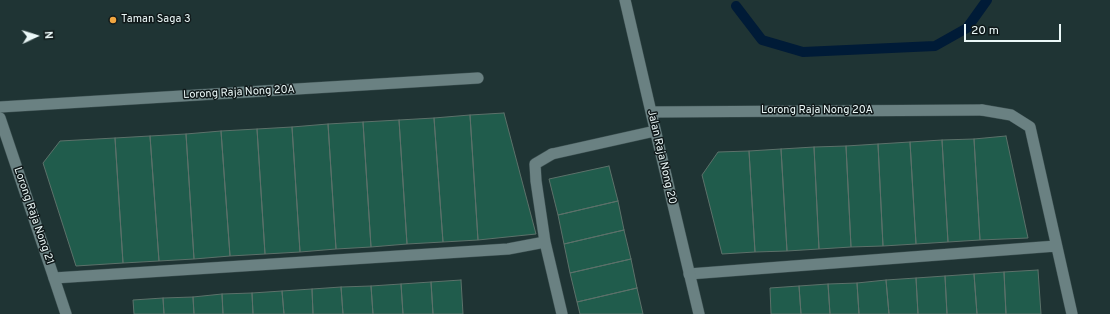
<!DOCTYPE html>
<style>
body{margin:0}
#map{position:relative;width:1110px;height:314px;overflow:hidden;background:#1f3434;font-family:Overpass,sans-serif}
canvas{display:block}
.north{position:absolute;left:16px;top:16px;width:40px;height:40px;-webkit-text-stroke:3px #10191a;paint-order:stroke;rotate:86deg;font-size:11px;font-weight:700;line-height:16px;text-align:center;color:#ebf8f8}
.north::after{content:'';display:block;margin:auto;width:14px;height:18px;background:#ebf8f8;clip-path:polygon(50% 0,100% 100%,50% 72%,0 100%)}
.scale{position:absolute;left:964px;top:24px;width:97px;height:18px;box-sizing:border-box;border:2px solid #ebf8f8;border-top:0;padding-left:5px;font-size:12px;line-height:14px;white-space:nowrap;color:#ebf8f8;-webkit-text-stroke:3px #10191a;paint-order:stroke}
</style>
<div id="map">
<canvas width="1110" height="314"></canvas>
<div class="north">N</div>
<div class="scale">20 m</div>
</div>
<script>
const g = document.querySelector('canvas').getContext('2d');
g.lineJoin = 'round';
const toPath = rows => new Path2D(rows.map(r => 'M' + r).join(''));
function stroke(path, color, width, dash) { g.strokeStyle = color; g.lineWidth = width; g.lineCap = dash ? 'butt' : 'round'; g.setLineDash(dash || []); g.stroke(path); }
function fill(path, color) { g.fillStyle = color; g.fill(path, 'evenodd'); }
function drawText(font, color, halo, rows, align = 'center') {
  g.font = font + ' Overpass,sans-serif'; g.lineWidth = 3; g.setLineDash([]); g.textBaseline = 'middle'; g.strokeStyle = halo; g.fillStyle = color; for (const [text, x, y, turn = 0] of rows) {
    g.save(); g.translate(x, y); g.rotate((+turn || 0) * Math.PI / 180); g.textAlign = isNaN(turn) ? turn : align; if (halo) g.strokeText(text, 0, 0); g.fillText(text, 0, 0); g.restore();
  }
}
stroke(toPath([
 [736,6,762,40,803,52,935,46,967,28,987,0]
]), '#001b37', 10);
const building = toPath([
 [504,113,536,234,478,240,470,115,504,113],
 [470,115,478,240,443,242,434,118,470,115],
 [434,118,443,242,407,244,399,120,434,118],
 [399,120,407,244,371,247,363,122,399,120],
 [363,122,371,247,336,249,328,124,363,122],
 [328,124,336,249,300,252,292,127,328,124],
 [292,127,300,252,265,254,257,129,292,127],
 [257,129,265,254,230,256,221,131,257,129],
 [221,131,230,256,194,259,186,134,221,131],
 [186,134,194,259,159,261,150,136,186,134],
 [150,136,159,261,123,263,115,138,150,136],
 [1006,136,1028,238,980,240,974,139,1006,136],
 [115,138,123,263,76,266,43,163,60,141,115,138],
 [974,139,980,240,948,242,942,140,974,139],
 [942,140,948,242,916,244,910,142,942,140],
 [910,142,916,244,883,246,878,144,910,142],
 [878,144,883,246,851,247,846,146,878,144],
 [846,146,851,247,819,249,814,147,846,146],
 [814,147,819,249,787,251,781,149,814,147],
 [781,149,787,251,755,252,749,151,781,149],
 [749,151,755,252,722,254,702,175,718,152,749,151],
 [609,166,618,201,558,215,549,179,609,166],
 [618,201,624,230,564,244,558,215,618,201],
 [624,230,631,259,570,273,564,244,624,230],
 [631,259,637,288,577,302,570,273,631,259],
 [1038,270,1041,314,1006,314,1004,272,1038,270],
 [1004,272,1006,314,977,314,974,274,1004,272],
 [974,274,977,314,947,314,945,276,974,274],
 [945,276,947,314,918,314,916,278,945,276],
 [916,278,918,314,889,314,886,280,916,278],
 [461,280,463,314,433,314,431,282,461,280],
 [886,280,889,314,859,314,857,283,886,280],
 [431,282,433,314,403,314,401,284,431,282],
 [857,283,859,314,830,314,828,284,857,283],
 [401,284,403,314,373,314,371,286,401,284],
 [828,284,830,314,801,314,799,286,828,284],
 [371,286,373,314,343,314,341,287,371,286],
 [799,286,801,314,771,314,770,288,799,286],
 [341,287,343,314,313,314,312,289,341,287],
 [637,288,643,314,580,314,577,302,637,288],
 [312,289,313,314,284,314,282,291,312,289],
 [282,291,284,314,253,314,252,293,282,291],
 [252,293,253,314,223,314,222,294,252,293],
 [222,294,223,314,194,314,193,297,222,294],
 [193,297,194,314,164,314,163,298,193,297],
 [163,298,164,314,134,314,133,300,163,298]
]);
fill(building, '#205c4c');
stroke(building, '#5c716a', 1);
const service = toPath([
 [982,110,1011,115,1030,127,1072,314],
 [552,154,535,164,536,181,545,242,562,314],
 [689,274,1056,246],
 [54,278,508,249,545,242]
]);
const minor = toPath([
 [625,0,651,112,699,314],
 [0,107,478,78],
 [651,112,982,110],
 [0,118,54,278,66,314],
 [552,154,655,131]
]);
stroke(service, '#3d5051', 12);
stroke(minor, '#3d5051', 12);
stroke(service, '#6a8182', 11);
stroke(minor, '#6a8182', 11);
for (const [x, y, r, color] of [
 [113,20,4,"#f1a640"]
]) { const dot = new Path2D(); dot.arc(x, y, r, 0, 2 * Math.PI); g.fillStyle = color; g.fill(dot); stroke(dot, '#10191a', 1.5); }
drawText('11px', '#ebf8f8', '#10191a', [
 ["Taman Saga 3",121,20]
], 'left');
drawText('11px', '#ebf8f8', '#10191a', [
 ["Lorong Raja Nong 20A",239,93,-3],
 ["Lorong Raja Nong 20A",817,111],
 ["Jalan Raja Nong 20",661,157,77],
 ["Lorong Raja Nong 21",33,216,71]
]);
</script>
